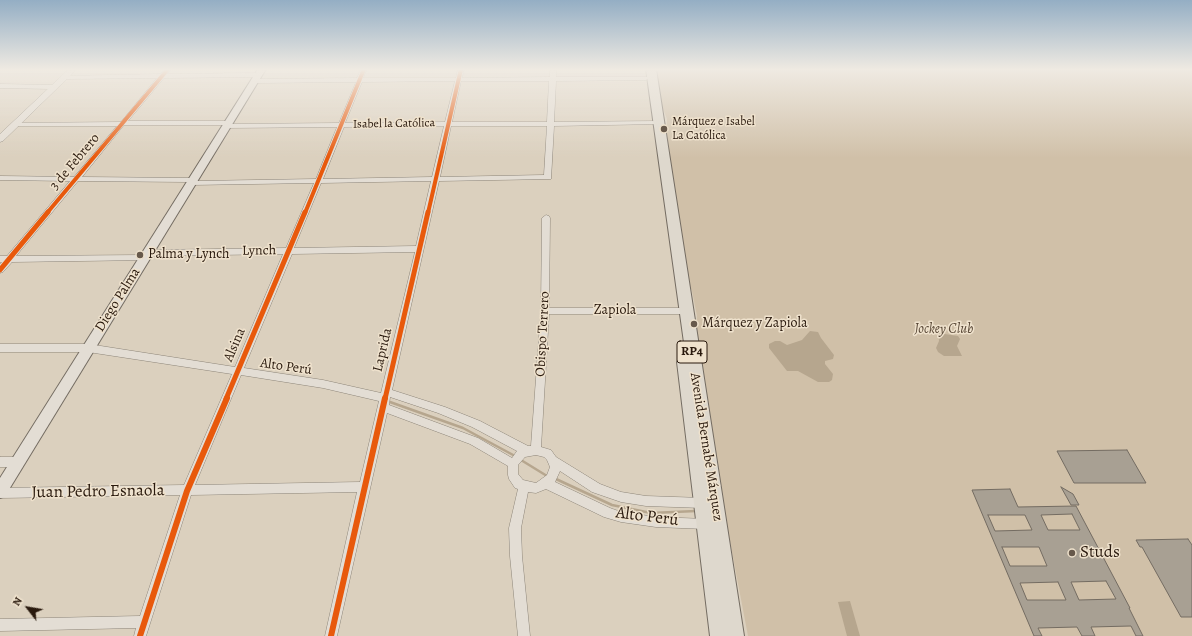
<!DOCTYPE html>
<meta charset="utf-8">
<style>
body{margin:0}
#map{position:relative;width:1192px;height:636px;overflow:hidden;background:#dbd0be;font-family:Alegreya,serif}
canvas{display:block}
.north{position:absolute;left:8px;top:588px;width:40px;height:40px;-webkit-text-stroke:3px #efe2cd;paint-order:stroke;rotate:301deg;font-size:11px;font-weight:700;line-height:16px;text-align:center;color:#29190d}
.north::after{content:'';display:block;margin:auto;width:14px;height:18px;background:#29190d;clip-path:polygon(50% 0,100% 100%,50% 72%,0 100%)}
</style>
<div id="map">
<canvas width="1192" height="636"></canvas>
<div class="north">N</div>
</div>
<script>
const g = document.querySelector('canvas').getContext('2d');
g.lineJoin = 'round';
function fill(path, color) { g.fillStyle = color; g.fill(path, 'evenodd'); }
const toPath = rows => new Path2D(rows.map(r => 'M' + r).join(''));
function stroke(path, color, width, dash) { g.strokeStyle = color; g.lineWidth = width; g.lineCap = dash ? 'butt' : 'round'; g.setLineDash(dash || []); g.stroke(path); }
function drawText(font, color, halo, rows, align = 'center') {
  g.font = font + ' Alegreya,serif'; g.lineWidth = 3; g.setLineDash([]); g.textBaseline = 'middle'; g.strokeStyle = halo; g.fillStyle = color; for (const [text, x, y, turn = 0] of rows) {
    g.save(); g.translate(x, y); g.rotate((+turn || 0) * Math.PI / 180); g.textAlign = isNaN(turn) ? turn : align; if (halo) g.strokeText(text, 0, 0); g.fillText(text, 0, 0); g.restore();
  }
}
fill(toPath([
 [654,69,1192,69,1192,636,748,636,712,447,696,339,697,316,692,291,686,277,667,138,667,119,660,101]
]), '#d0c0a8');
fill(toPath([
 [810,331,818,332,821,338,834,355,833,359,825,361,825,364,833,374,832,380,829,382,818,382,798,371,787,371,769,348,769,344,775,341,780,341,787,345,802,340],
 [938,333,958,336,960,339,957,346,962,356,944,356,938,352,936,348,939,341],
 [850,601,860,636,847,636,838,602]
]), '#b6a68e');
stroke(toPath([
 [390,402,463,428,515,456],
 [521,460,547,476],
 [556,479,612,505,651,513,696,511]
]), '#b6a68e', 2.5);
const building = toPath([
 [1127,450,1146,483,1074,483,1057,451,1127,450],
 [1061,487,1073,494,1079,505,1071,505,1061,487],
 [1010,489,1018,507,1076,506,1130,608,1129,608,1143,636,1136,636,1131,626,1091,627,1095,636,1082,636,1077,627,1038,628,1042,636,1034,636,972,490,1010,489],
 [1072,514,1080,530,1048,530,1041,515,1072,514],
 [988,515,1025,515,1032,530,995,531,988,515],
 [1002,547,1039,547,1047,566,1010,566,1002,547],
 [1106,581,1116,599,1079,600,1071,582,1106,581],
 [1058,582,1066,600,1027,600,1020,583,1058,582],
 [1188,539,1192,545,1192,617,1181,617,1142,547,1140,547,1136,540,1188,539]
]);
fill(building, '#a8a093');
stroke(building, '#746c62', 1);
const minor = toPath([
 [165,69,171,69,167,74,257,73,260,75,257,77,164,78,128,121,228,121,230,122,231,124,339,123,356,82,254,83,251,81,254,79,357,78,361,69,367,69,363,78,456,78,458,69,464,69,462,78,550,77,550,69,556,69,556,77,648,77,649,78,646,80,556,81,554,122,658,121,660,122,660,124,554,126,551,179,439,181,392,390,445,407,480,421,528,446,531,446,541,311,542,218,546,215,549,216,550,218,549,308,686,308,690,311,686,314,549,314,541,447,551,450,556,457,600,484,621,492,646,496,703,498,707,499,709,503,707,507,703,508,646,506,621,502,592,492,560,471,555,482,610,508,621,512,656,517,706,519,710,520,712,524,710,528,706,529,656,527,621,522,604,517,546,489,536,493,528,492,521,528,522,556,530,636,518,636,510,556,509,528,518,489,515,488,509,479,508,475,508,466,470,444,387,413,337,636,325,636,357,492,191,495,146,636,134,636,136,628,0,631,0,619,140,616,180,495,0,498,0,488,184,485,232,374,88,352,0,352,0,344,88,344,235,367,283,254,148,256,144,253,148,250,286,248,314,183,191,185,188,185,188,182,78,181,16,256,144,255,148,258,147,260,12,262,3,272,0,273,0,264,2,262,0,262,0,256,7,256,70,181,0,180,0,176,74,177,117,126,16,126,13,124,14,123,121,122,157,78,64,79,62,78,62,76,160,74,165,69],
 [455,81,445,122,345,123,362,82,455,81],
 [461,81,549,81,547,122,452,122,461,81],
 [124,125,223,125,224,127,226,128,337,127,316,179,196,181,196,178,193,178,82,177,124,125],
 [444,126,432,177,323,179,344,127,444,126],
 [451,126,547,126,544,175,440,177,451,126],
 [431,181,416,246,294,248,321,183,431,181],
 [415,252,381,393,323,380,244,368,292,254,415,252],
 [241,375,323,388,379,401,360,482,195,485,241,375],
 [390,397,438,413,472,427,517,451,512,458,478,438,389,405,390,397],
 [536,455,544,457,547,460,550,467,547,475,536,483,523,480,518,474,518,465,525,457,536,455],
 [0,84,53,85,56,87,53,89,0,88,0,84],
 [0,457,18,457,22,459,23,462,22,465,18,467,0,467,0,457]
]);
const tertiary = toPath([
 [69,69,77,69,3,141,0,142,0,134,69,69]
]);
const secondary = toPath([
 [258,69,266,69,5,496,0,498,0,478,258,69]
]);
const primary = toPath([
 [646,69,656,69,744,636,710,636,677,362,679,358,686,357,646,69]
]);
stroke(minor, '#8d8579', 1);
stroke(tertiary, '#8d8579', 1);
stroke(secondary, '#746c62', 2);
stroke(primary, '#746c62', 2);
fill(minor, '#e3ddd4');
fill(tertiary, '#e3ddd4');
fill(secondary, '#e3ddd4');
fill(primary, '#ded8cd');
stroke(toPath([
 [47,213,168,69],
 [305,213,364,69],
 [428,213,461,69]
]), '#e8590c', 4);
stroke(toPath([
 [0,270,48,212],
 [226,399,305,212],
 [385,399,428,212]
]), '#e8590c', 5);
stroke(toPath([
 [140,636,187,491,227,398],
 [331,636,385,398]
]), '#e8590c', 6);
const sky = g.createLinearGradient(0, 0, 0, 158);
sky.addColorStop(0, '#94aec4');
sky.addColorStop(0.44, '#efeae2');
sky.addColorStop(1, '#efeae200');
g.fillStyle = sky;
g.fillRect(0, 0, 1192, 158);
for (const [x, y, r, color] of [
 [664,129,4,"#67594b"],
 [140,255,4,"#67594b"],
 [694,324,4,"#67594b"],
 [1072,553,4,"#67594b"]
]) { const dot = new Path2D(); dot.arc(x, y, r, 0, 2 * Math.PI); g.fillStyle = color; g.fill(dot); stroke(dot, '#efe2cd', 1.5); }
drawText('12px', '#29190d', '#efe2cd', [
 ["Márquez e Isabel",672,122],
 ["La Católica",672,136]
], 'left');
drawText('12px', '#29190d', '#efe2cd', [
 ["Isabel la Católica",394,124,-1]
]);
for (const [x, y, w] of [
 [692,352,30]
]) { const box = new Path2D(); box.roundRect(x - w / 2, y - 11, w, 22, 3); g.fillStyle = '#efe2cd'; g.fill(box); stroke(box, '#29190d', 1); }
drawText('bold 13px', '#29190d', null, [
 ["RP4",692,352]
]);
drawText('14px', '#29190d', '#efe2cd', [
 ["3 de Febrero",75,162,-50],
 ["Lynch",259,251,-1],
 ["Diego Palma",118,300,-58],
 ["Zapiola",615,311],
 ["Obispo Terrero",543,334,-87],
 ["Alsina",235,345,-67],
 ["Laprida",383,350,-77],
 ["Alto Perú",286,367,8],
 ["Avenida Bernabé Márquez",706,447,81]
]);
drawText('14px', '#29190d', '#efe2cd', [
 ["Palma y Lynch",148,255],
 ["Márquez y Zapiola",702,324]
], 'left');
drawText('italic 14px', '#584736', '#efe2cd', [
 ["Jockey Club",944,330]
]);
drawText('17px', '#29190d', '#efe2cd', [
 ["Juan Pedro Esnaola",98,492,-1],
 ["Alto Perú",647,517,7]
]);
drawText('17px', '#29190d', '#efe2cd', [
 ["Studs",1080,553]
], 'left');
</script>
